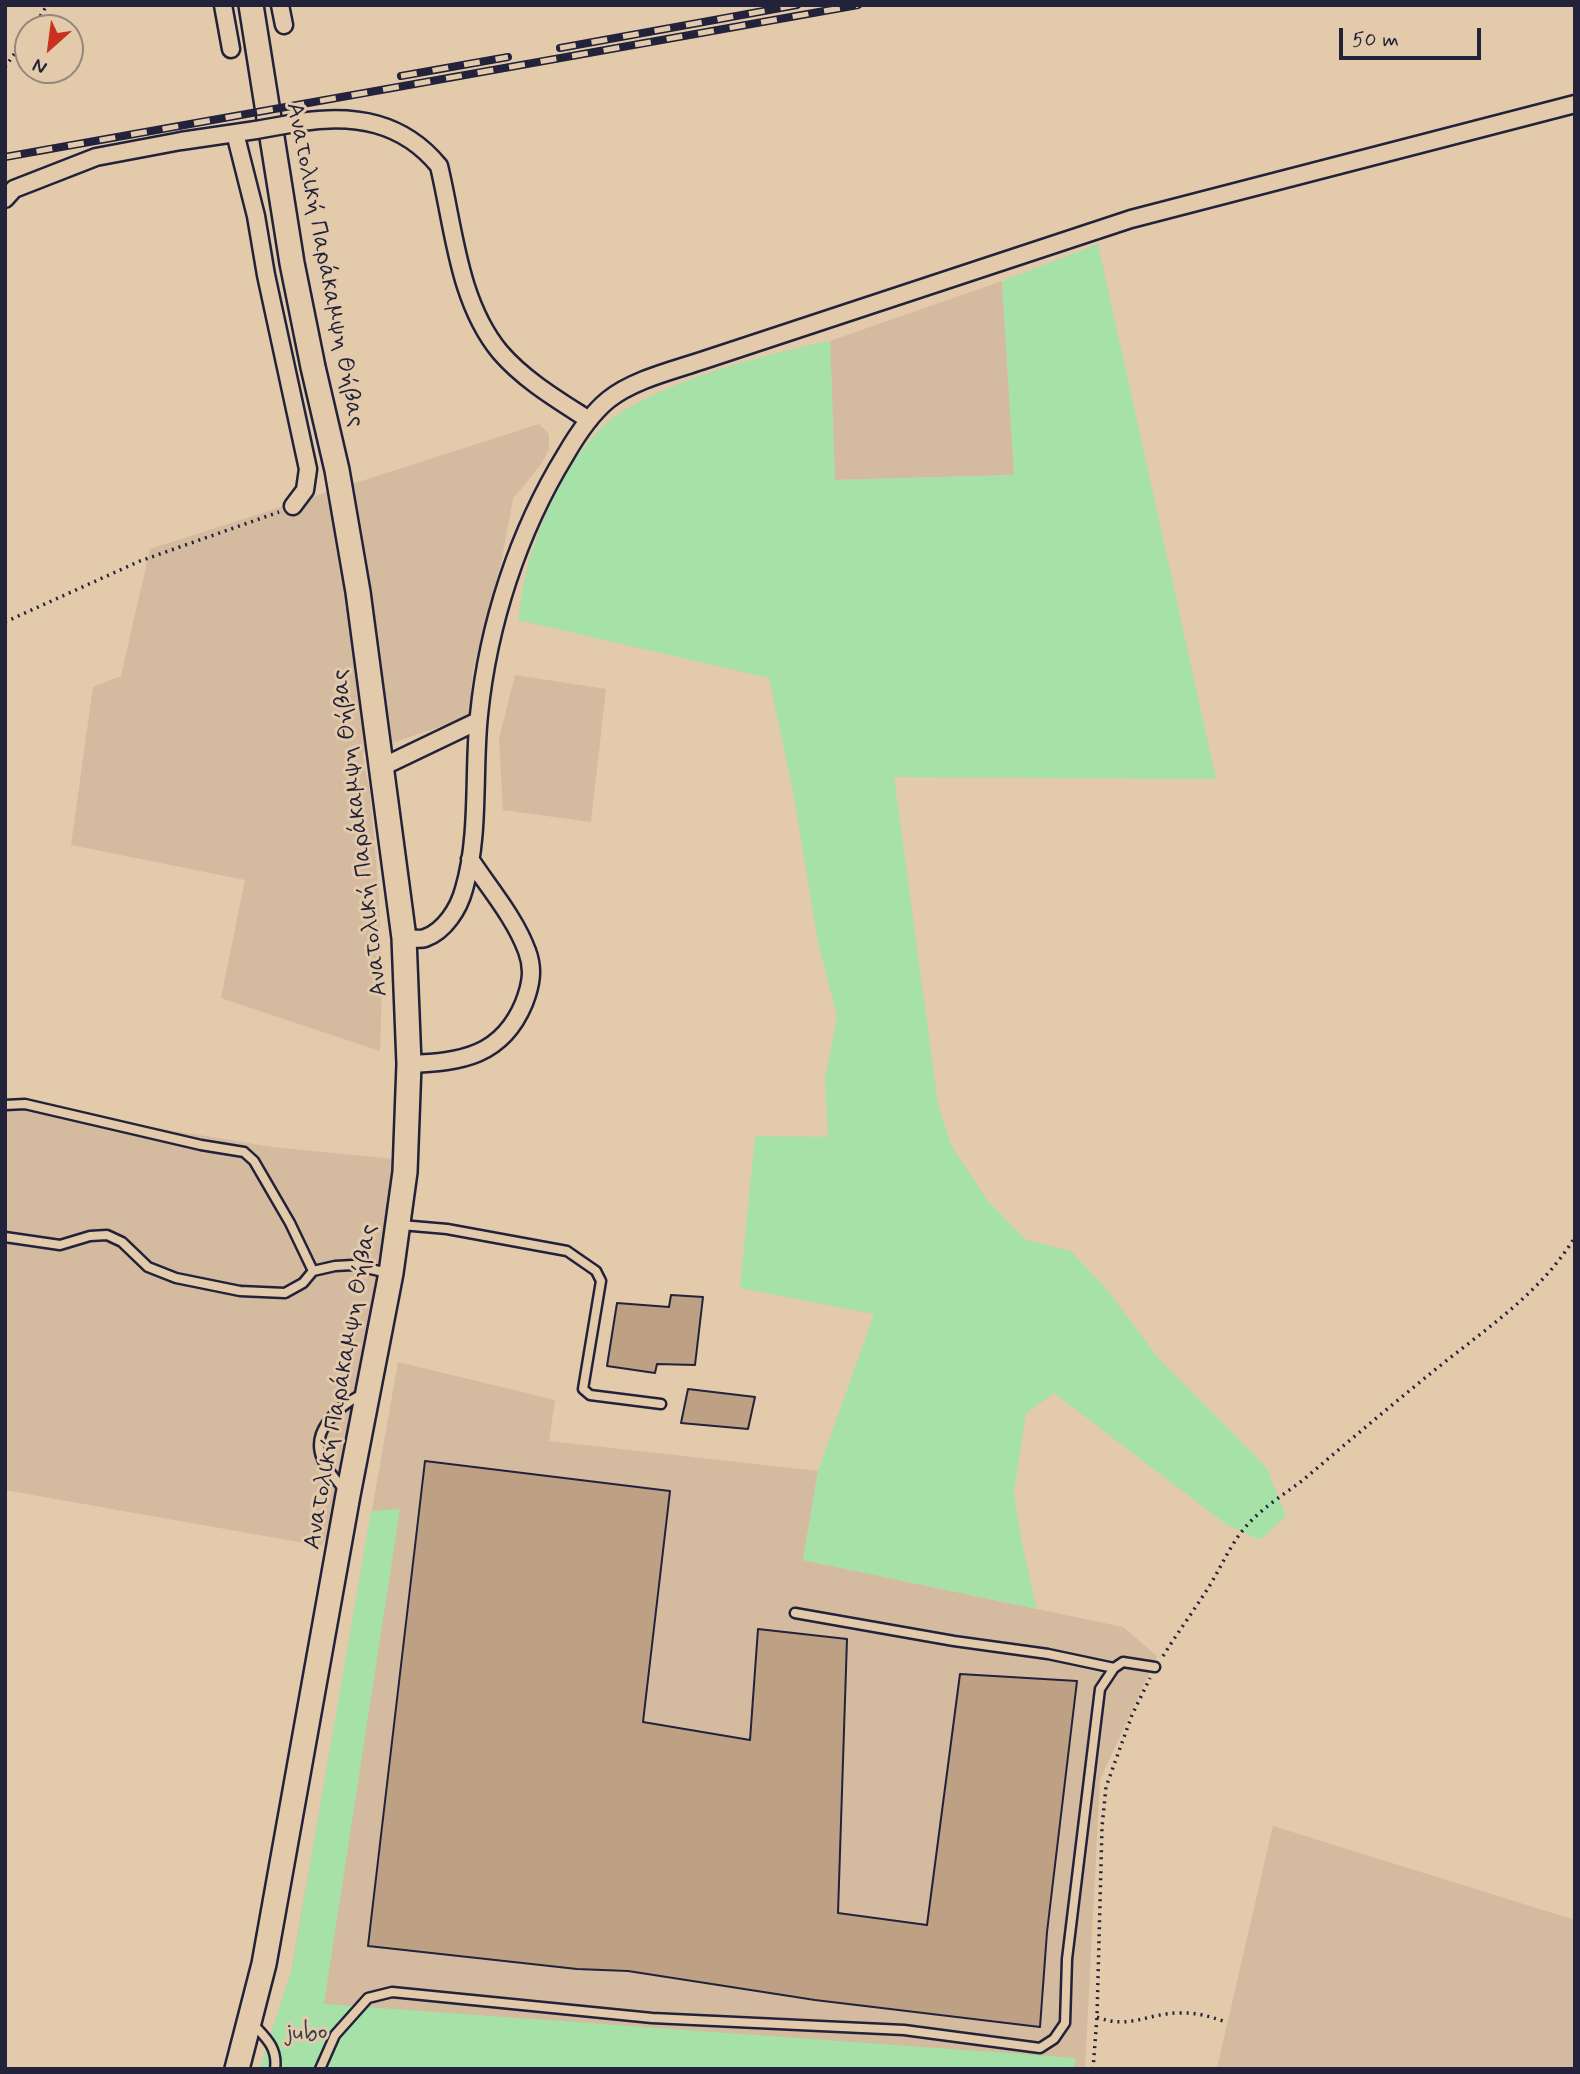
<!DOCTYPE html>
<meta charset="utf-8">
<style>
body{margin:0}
#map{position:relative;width:1580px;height:2074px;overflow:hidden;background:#e3caab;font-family:Mynerve,sans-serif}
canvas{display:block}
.frame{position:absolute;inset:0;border:7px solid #22223b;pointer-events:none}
.north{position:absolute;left:14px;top:14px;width:70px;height:70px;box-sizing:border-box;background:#e3caab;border:2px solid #96877e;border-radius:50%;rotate:208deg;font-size:19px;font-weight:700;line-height:28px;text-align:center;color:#22223b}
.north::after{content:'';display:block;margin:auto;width:24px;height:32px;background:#c8321e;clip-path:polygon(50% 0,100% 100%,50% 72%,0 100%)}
.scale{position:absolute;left:1339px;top:28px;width:142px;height:32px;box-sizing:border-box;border:4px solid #22223b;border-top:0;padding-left:9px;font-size:21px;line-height:24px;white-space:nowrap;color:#22223b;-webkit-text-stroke:5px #e3caab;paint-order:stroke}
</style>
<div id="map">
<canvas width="1580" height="2074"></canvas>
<div class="frame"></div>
<div class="north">N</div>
<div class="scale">50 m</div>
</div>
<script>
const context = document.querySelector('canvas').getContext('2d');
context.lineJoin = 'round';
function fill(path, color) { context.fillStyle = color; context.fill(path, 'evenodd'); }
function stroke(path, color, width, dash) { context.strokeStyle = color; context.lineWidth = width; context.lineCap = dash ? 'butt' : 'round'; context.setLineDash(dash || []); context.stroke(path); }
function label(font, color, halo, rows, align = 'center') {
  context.font = font + ' Mynerve,sans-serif'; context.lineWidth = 6; context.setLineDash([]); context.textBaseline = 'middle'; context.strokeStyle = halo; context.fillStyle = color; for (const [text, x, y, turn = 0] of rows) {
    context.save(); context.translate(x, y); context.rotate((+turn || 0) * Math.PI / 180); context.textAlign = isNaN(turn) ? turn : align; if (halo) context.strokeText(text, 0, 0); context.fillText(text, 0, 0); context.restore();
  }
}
const built = new Path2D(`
 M1002 281 1014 475 835 480 830 341Z
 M539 424 549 434V449L542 463 513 499 501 563 473 670 469 717 362 753 370 793 379 896 382 988 380 1051 221 998 245 880 71 845 93 687 121 676 150 549Z
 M515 675 606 689 591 822 503 810 499 739Z
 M5 1103 272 1147 394 1159 387 1235 329 1533 321 1546 5 1490Z
 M398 1362 555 1400 549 1441 818 1471 803 1560 1123 1627 1157 1656 1100 1780 1085 2069 286 2001Z
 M1273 1826 1575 1920V2069L1217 2068Z`);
const green = new Path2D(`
 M1098 244 1216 779 894 777 938 1104 951 1145 987 1200 1026 1240 1071 1251 1109 1292 1158 1358 1266 1467 1286 1516 1260 1540 1227 1525 1054 1393 1026 1413 1014 1492 1021 1539 1037 1609 803 1560 818 1471 874 1314 740 1288 755 1136 828 1137 825 1078 837 1017 817 937 794 796 769 678 518 620C521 604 522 588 526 573 537 527 565 465 598 431 641 386 768 353 830 341L835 480 1014 475 1002 281Z
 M400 1509 324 2004 1076 2058 1074 2069H259L292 1969 371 1511Z`);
const building = new Path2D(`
 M671 1295 703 1297 695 1365 657 1364 655 1373 607 1366 617 1303 669 1307Z
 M688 1389 755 1397 748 1429 681 1423Z
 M425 1461 670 1491 643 1722 750 1740 758 1629 847 1639 838 1913 927 1925 960 1674 1077 1681 1047 1932 1040 2027 815 2000 628 1971 577 1969 368 1946Z`);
const path = new Path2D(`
 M33 28 47 5
 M5 67 28 35
 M5 622 140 561 279 512
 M1163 1656C1178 1632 1195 1609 1210 1585 1224 1562 1233 1538 1253 1519 1268 1504 1286 1493 1303 1480 1349 1441 1395 1402 1441 1365 1490 1326 1542 1291 1575 1237
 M1097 2017C1129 2030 1148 2013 1179 2013 1195 2012 1208 2016 1223 2021
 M1093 2069 1097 2017 1102 1827 1106 1787 1132 1715 1150 1678`);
const lane = new Path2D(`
 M5 1105 25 1104 201 1145 244 1152 254 1161 290 1223 313 1271
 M401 1225 447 1229 567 1251 596 1271 601 1281 583 1389 590 1395 661 1404
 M5 1237 60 1245 90 1236 107 1235 122 1242 148 1267 176 1278 240 1291 285 1293 303 1283 313 1271 335 1266 353 1265 388 1273
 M344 1490C338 1482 330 1473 324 1463 307 1432 338 1407 362 1394
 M795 1613 954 1641 1048 1654 1114 1668
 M253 2024C266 2038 278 2048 275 2069
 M320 2069 335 2035 368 1998 392 1992 652 2018 904 2030 1040 2048 1054 2039 1065 2023 1067 1959 1100 1689 1114 1668 1123 1662 1155 1667`);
const street = new Path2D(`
 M223 5 231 49
 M280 5 284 25
 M301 122C355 114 403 122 439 166 454 228 458 301 500 352 524 380 558 400 589 420
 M235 133 256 216 266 275 308 469 305 490 293 506
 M5 199 14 189 96 157 181 141 256 130
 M382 767 478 721
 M404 938C411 938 420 940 425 938 445 931 459 908 464 889 480 835 473 771 479 715 488 625 518 532 566 454 577 435 591 414 608 400 633 380 671 371 701 361L1131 219 1575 104
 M409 1064C462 1062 502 1056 524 1003 531 985 534 969 527 951 515 918 489 888 470 859`);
const secondary = new Path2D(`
 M237 2069 264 1964 348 1495 391 1273 405 1172 409 1064 404 938 358 592 337 470 313 367 292 263 251 5`);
const rail = new Path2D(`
 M560 48 797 5
 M401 76 508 57
 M5 157 858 5`);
const streetBridge = new Path2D(`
 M256 130 301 122`);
const streetNames = [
 ["Ανατολική Παράκαμψη Θήβας",324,265,79],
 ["Ανατολική Παράκαμψη Θήβας",361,833,-97],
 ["Ανατολική Παράκαμψη Θήβας",342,1387,-80]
];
const parkNames = [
 ["jubo",306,2034]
];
fill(built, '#d4ba9e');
fill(green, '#a6e1a7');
fill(building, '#bea085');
stroke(building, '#22223b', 2);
stroke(lane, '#22223b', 13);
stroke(street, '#22223b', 21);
stroke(secondary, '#22223b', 28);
stroke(path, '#22223b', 3.5, [2, 5]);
stroke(lane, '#e3caab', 8);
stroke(street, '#e3caab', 16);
stroke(secondary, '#e3caab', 23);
stroke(rail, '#22223b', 8);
stroke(rail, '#e3caab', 5, [16]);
stroke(streetBridge, '#22223b', 21, []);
stroke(streetBridge, '#e3caab', 16);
label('24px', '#22223b', '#e3caab', streetNames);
label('24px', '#363f4b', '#e3caab', parkNames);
</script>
